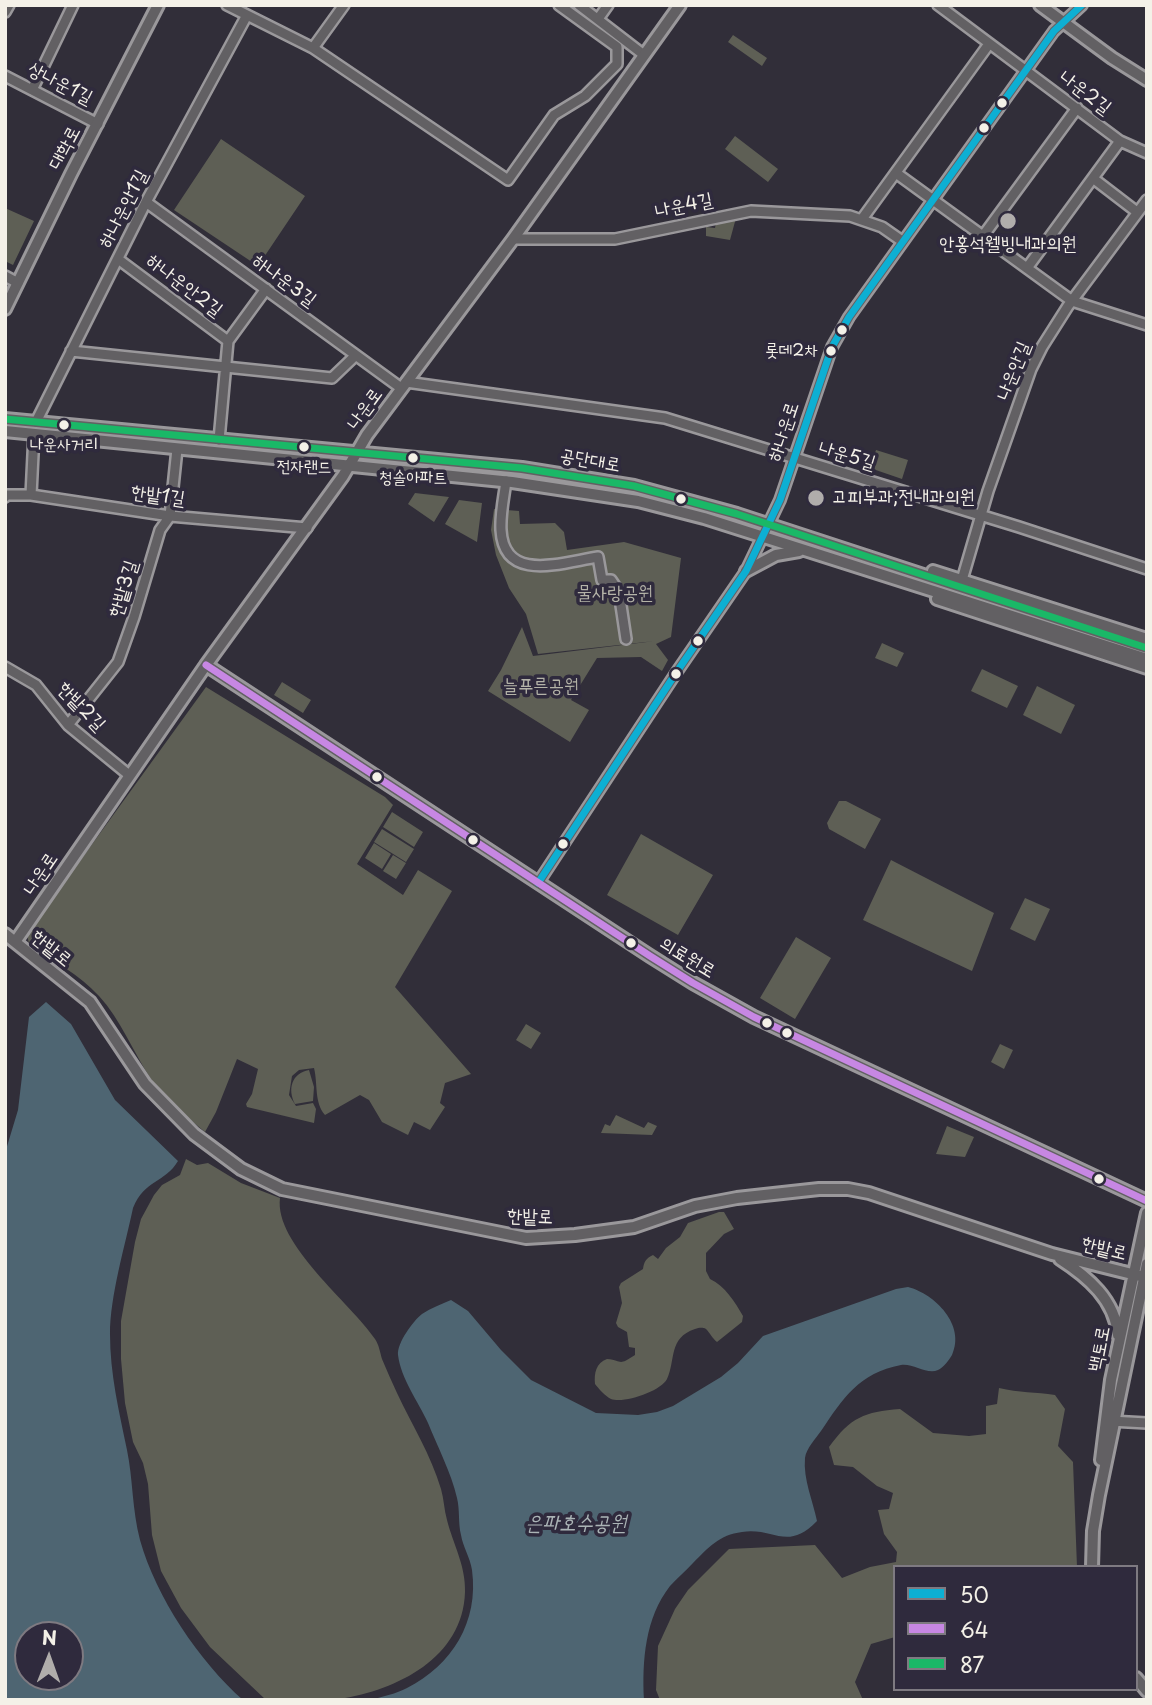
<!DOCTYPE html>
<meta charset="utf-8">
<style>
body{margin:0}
#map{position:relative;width:1152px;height:1705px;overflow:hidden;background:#312e39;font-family:"Playpen Sans",sans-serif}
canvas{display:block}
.frame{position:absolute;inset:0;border:7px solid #f4f1e8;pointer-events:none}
.legend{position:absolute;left:893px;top:1565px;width:245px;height:126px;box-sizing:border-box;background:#2f2a3d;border:2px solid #7e7a81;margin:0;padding:9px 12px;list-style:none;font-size:21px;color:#f4f1e8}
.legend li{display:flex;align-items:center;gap:14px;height:35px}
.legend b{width:35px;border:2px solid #7e7a81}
.north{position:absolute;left:14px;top:1621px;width:70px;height:70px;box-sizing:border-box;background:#2f2a3d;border:2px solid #7e7a81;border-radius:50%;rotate:1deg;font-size:19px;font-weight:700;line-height:28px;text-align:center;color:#f4f1e8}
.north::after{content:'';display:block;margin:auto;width:24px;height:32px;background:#b0adab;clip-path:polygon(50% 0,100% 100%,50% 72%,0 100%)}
</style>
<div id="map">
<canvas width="1152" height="1705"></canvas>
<div class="frame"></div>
<ul class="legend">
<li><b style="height:9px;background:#0dafd3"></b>50</li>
<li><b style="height:9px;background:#c787e3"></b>64</li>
<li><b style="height:9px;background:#1ab867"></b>87</li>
</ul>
<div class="north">N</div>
</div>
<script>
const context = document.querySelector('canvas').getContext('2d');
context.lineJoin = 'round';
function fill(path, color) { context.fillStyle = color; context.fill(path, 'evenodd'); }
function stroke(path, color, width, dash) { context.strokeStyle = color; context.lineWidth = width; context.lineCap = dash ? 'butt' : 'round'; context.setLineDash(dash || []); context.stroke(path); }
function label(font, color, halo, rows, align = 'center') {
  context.font = font + ' "Playpen Sans","Poor Story",sans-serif'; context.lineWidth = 7; context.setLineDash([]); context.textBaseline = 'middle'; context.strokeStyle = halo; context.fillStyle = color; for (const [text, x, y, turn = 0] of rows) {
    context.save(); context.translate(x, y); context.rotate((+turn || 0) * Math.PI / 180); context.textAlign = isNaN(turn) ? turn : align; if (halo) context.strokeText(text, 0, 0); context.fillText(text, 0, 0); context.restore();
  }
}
const green = new Path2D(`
 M733 35 767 58 762 66 728 42Z
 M735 136 778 169 768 182 725 149Z
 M221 139 305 196 258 266 174 210Z
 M5 208 34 221 13 265 5 261Z
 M736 218 730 240 706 236V227L715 228 716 223Z
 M876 450 908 460 902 479 870 468Z
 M415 493 449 497 434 522 408 504Z
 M459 500 482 503 477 542 445 524Z
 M494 509 519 511 520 524 555 523 564 532 567 550 624 542 681 558 671 637 656 644 668 660 662 671 641 657 597 658 571 700 589 710 570 742 488 691 501 670 522 627 533 656 655 641 538 654 526 614 509 588 496 555 491 530Z
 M882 643 904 653 897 667 875 658Z
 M982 669 1018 686 1007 708 971 691Z
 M282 682 311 700 303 713 274 695Z
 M1037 686 1075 705 1061 734 1023 715Z
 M206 687 385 797 393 805 357 864 403 895 418 870 452 891 395 987 471 1074 445 1083 440 1103 445 1107 430 1130 414 1122 408 1135 382 1122 369 1100 360 1095 325 1115C314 1102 318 1084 314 1068L299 1070 292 1076 289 1095 296 1106 313 1103 316 1109 314 1123 247 1107 246 1104 252 1094 258 1069 237 1059 216 1112 205 1132C186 1116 165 1100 151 1079 133 1052 121 1020 99 996 80 975 52 960 29 944L27 934Z
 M839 801H846L881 819 865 849 829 829 827 823Z
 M392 812 423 832 414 847 383 827Z
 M382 829 414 849 406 862 374 842Z
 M641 834 713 875 678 935 607 895Z
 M374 843 391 854 382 869 365 858Z
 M393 855 406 863 396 879 383 871Z
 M891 860 994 913 972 971 863 920Z
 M1025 898 1050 909 1035 941 1010 929Z
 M796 937 831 958 795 1019 760 998Z
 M526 1024 541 1033 531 1049 516 1040Z
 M1000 1044 1013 1050 1004 1069 991 1062Z
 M309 1070 314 1087 313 1101 295 1104C287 1089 292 1073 309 1070Z
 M616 1115 644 1128 648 1122 657 1126 652 1135 601 1133 605 1124 610 1126Z
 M947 1126 974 1137 965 1157 936 1154Z
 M186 1159 197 1165 208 1163 241 1183 280 1198C274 1244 351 1303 375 1339 379 1345 380 1352 382 1359 387 1371 392 1382 397 1393 412 1425 431 1455 441 1489 444 1499 444 1510 447 1520 453 1544 466 1566 465 1592 463 1658 397 1690 340 1699 316 1703 290 1700 266 1700L210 1647 181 1608 161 1571 152 1535 148 1484 143 1463 133 1442 125 1403 121 1359V1321L135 1242 141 1219 154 1195 162 1185 180 1175Z
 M719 1212H724L734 1229 724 1234 706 1253V1271L710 1279C725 1286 735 1302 743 1316L742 1322 717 1342C712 1338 710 1333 706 1329 702 1327 699 1328 695 1329 668 1338 676 1360 667 1379 661 1391 624 1404 611 1399 605 1396 599 1389 595 1384 594 1373 596 1363 607 1359 623 1360 617 1367 635 1355V1348L629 1347 627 1332 618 1327 616 1323 622 1303 619 1287 621 1283 643 1269C644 1262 646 1258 653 1255L658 1259 666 1248 680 1237 688 1223Z
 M999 1388C1019 1393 1036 1392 1055 1395L1065 1409 1058 1446 1073 1462 1077 1567H895V1637L871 1644 855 1682 863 1700H660L656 1690 658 1646 675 1609 688 1590 729 1549 815 1545 842 1578 870 1567 896 1562 897 1552 884 1534 878 1510 889 1509 893 1493 877 1486 853 1467 834 1465 829 1447C851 1417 864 1412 900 1409L933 1433 969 1436 986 1434V1406L997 1404Z`);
const water = new Path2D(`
 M46 1002 71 1024 115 1100 178 1161C165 1183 145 1179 133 1208 125 1246 110 1296 110 1334 110 1374 119 1411 127 1450 133 1479 132 1510 140 1540 156 1597 199 1661 243 1700H5V1153L18 1110 29 1017ZM28 1635H70V1677H28Z
 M908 1287C935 1294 966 1325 952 1355 949 1360 943 1368 938 1370 927 1375 913 1363 901 1365 859 1373 843 1398 821 1431 816 1438 806 1449 805 1458 803 1479 813 1501 817 1521 787 1552 774 1527 742 1532 719 1535 709 1547 693 1563 686 1571 677 1578 670 1586 645 1618 642 1661 644 1700H372C383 1696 396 1694 407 1688 452 1665 479 1622 472 1570 470 1557 463 1547 461 1535 458 1523 460 1510 457 1498 451 1472 438 1448 428 1423 418 1401 401 1379 398 1355 397 1343 413 1321 422 1314 431 1308 442 1304 451 1300L468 1311 501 1350 531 1380 596 1413 638 1415 657 1412 673 1406 721 1377 738 1363 763 1336 896 1289Z`);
const minor = new Path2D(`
 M227 5 313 48 508 180 554 115 585 96 617 64V47L559 5
 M579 5 644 55
 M938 5 1120 141 1147 153
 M5 12 9 5
 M598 19 608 5
 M313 48 344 5
 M5 76 98 124
 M32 90 73 5
 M896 173 1072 301 1147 325
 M1094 179 1137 212
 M146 202 401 388
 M862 219 989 44
 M983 236 1077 108
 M513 239H615L751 211 850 216 882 227 902 241
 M118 259 228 341 219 440
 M1027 268 1120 141
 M5 276 18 283
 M228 341 266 289
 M71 351 332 378 356 355
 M406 382 665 418 1019 527 1147 569
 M36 422 146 202 247 15
 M506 481C504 497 500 514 501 530 504 584 563 562 598 557L602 580H611L619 592 626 639
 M31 495 34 434
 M5 497 6 495H31L170 516 307 528
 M962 580 988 491 1031 369 1042 347 1068 306 1147 200
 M5 667 36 685 68 725 129 775
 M68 725 118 662 134 617 160 530 170 516 177 449
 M538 883 678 670 746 571 780 500 832 347 849 317 1054 31 1082 5
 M1110 1421 1147 1423`);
const tertiary = new Path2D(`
 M1040 5 1112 58 1147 80
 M5 309 71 174 158 5
 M5 419 522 468 634 486 737 514 1147 648
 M5 431 512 482 638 501 704 518 1147 659
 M746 571 776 555 799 551
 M933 571 1147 639
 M937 599 1147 668
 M206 665 650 956 693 983 754 1017 1147 1201
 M5 934 90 1002 145 1084 194 1134 241 1169 282 1189 526 1238 575 1235 634 1227 695 1206 737 1198 819 1189H848L869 1193 1052 1254 1144 1277
 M15 942 206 665 343 476 367 435 513 239 680 5
 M1060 1259C1088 1277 1115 1300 1118 1335
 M1101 1460 1111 1380 1147 1213
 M1092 1567 1093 1531 1099 1495 1147 1264
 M1136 1678 1147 1691`);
const bus1 = new Path2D(`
 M538 883 678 670 746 571 780 500 832 347 849 317 1054 31 1082 5`);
const bus2 = new Path2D(`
 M206 665 650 956 693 983 754 1017 1147 1201`);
const bus3 = new Path2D(`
 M5 419 522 468 634 486 737 514 1147 648`);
const markers = [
 [1002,103,6,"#f4f1e8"],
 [984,128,6,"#f4f1e8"],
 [1008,221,9,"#b0adab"],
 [842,330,6,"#f4f1e8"],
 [831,351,6,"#f4f1e8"],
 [64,425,6,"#f4f1e8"],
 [304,447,6,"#f4f1e8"],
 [413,458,6,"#f4f1e8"],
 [816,498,9,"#b0adab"],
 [681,499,6,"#f4f1e8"],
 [698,641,6,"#f4f1e8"],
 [676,674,6,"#f4f1e8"],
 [377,777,6,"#f4f1e8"],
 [473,840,6,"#f4f1e8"],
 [563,844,6,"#f4f1e8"],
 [631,943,6,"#f4f1e8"],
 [767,1023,6,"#f4f1e8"],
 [787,1033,6,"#f4f1e8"],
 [1099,1179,6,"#f4f1e8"]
];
const busNames = [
 ["롯데2차",818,351,"right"],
 ["나운사거리",64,445],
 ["전자랜드",304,467],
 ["청솔아파트",413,478]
];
const streetNames = [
 ["상나운1길",60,84,27],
 ["나운2길",1085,93,37],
 ["대학로",65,148,-62],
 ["나운4길",684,206,-12],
 ["하나운안1길",124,209,-63],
 ["하나운3길",284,281,36],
 ["하나운안2길",184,286,37],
 ["나운안길",1014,371,-68],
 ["나운로",365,409,-54],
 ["하나운로",784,432,-72],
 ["나운5길",847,456,17],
 ["공단대로",590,461,10],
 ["한밭1길",158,496,8],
 ["한밭3길",124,589,-73],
 ["한밭2길",81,707,46],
 ["나운로",41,874,-56],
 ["한밭로",51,949,39],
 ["의료원로",687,958,31],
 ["한밭로",530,1217,2],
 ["한밭로",1104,1249,14],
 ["백토로",1100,1349,-79]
];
const poiNames = [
 ["안홍석웰빙내과의원",1008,245],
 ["고피부과;전내과의원",832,498,"left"]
];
const parkNames = [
 ["물사랑공원",615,594],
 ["늘푸른공원",541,687]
];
const waterNames = [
 ["은파호수공원",576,1524]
];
fill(green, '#5e5f55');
fill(water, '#4e6572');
stroke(minor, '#9a989b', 14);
stroke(tertiary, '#9a989b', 16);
stroke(minor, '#626063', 9);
stroke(tertiary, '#626063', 10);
stroke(bus1, '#0dafd3', 7);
stroke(bus2, '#c787e3', 7);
stroke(bus3, '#1ab867', 7);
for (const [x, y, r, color] of markers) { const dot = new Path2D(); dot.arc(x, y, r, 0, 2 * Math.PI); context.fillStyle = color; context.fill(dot); stroke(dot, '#2f2a3d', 2.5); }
label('17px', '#f4f1e8', '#2f2a3d', busNames);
label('19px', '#f4f1e8', '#2f2a3d', streetNames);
label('19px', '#f4f1e8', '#2f2a3d', poiNames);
label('19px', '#b4b3a8', '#2f2a3d', parkNames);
label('italic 21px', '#abb4b6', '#2f2a3d', waterNames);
</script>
